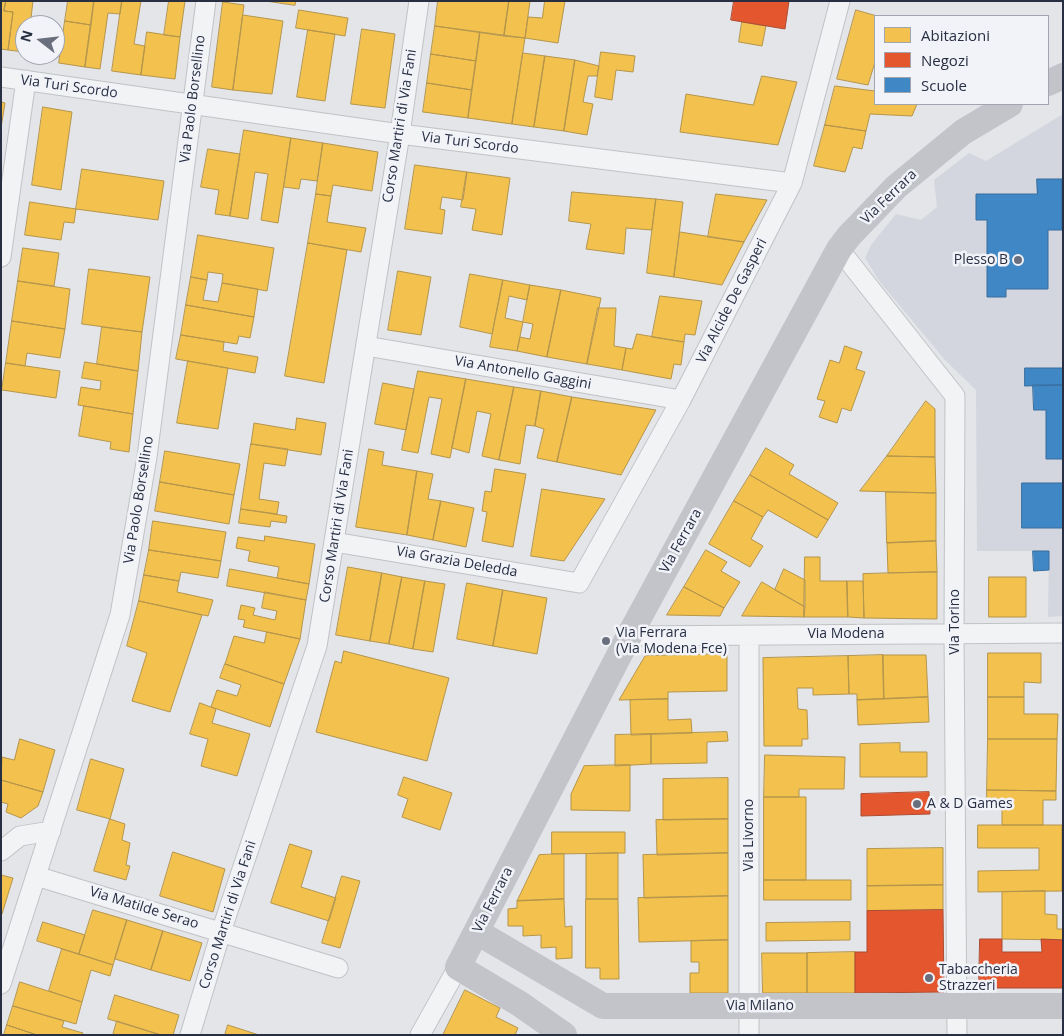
<!DOCTYPE html>
<style>
body{margin:0}
#map{position:relative;width:1064px;height:1036px;overflow:hidden;background:#e3e5e8;font-family:"Open Sans",sans-serif}
canvas{display:block}
.frame{position:absolute;inset:0;border:2px solid #282f43;pointer-events:none}
.legend{position:absolute;left:874px;top:15px;width:175px;height:90px;box-sizing:border-box;background:#f1f3f8;border:1px solid #a1a5b0;margin:0;padding:6px 9px;list-style:none;font-size:15px;color:#282f43}
.legend li{display:flex;align-items:center;gap:10px;height:25px}
.legend b{width:25px;border:1px solid #a1a5b0}
.north{position:absolute;left:15px;top:15px;width:50px;height:50px;box-sizing:border-box;background:#f1f3f8;border:1px solid #a1a5b0;border-radius:50%;rotate:286deg;font-size:14px;font-weight:700;line-height:20px;text-align:center;color:#282f43}
.north::after{content:'';display:block;margin:auto;width:18px;height:22px;background:#696f7d;clip-path:polygon(50% 0,100% 100%,50% 72%,0 100%)}
</style>
<div id="map">
<canvas width="1064" height="1036"></canvas>
<div class="frame"></div>
<ul class="legend">
<li><b style="height:14px;background:#f2c14e"></b>Abitazioni</li>
<li><b style="height:14px;background:#e4572e"></b>Negozi</li>
<li><b style="height:14px;background:#3f88c5"></b>Scuole</li>
</ul>
<div class="north">N</div>
</div>
<script>
const context = document.querySelector('canvas').getContext('2d');
context.lineJoin = 'round';
function fill(path, color) { context.fillStyle = color; context.fill(path, 'evenodd'); }
function stroke(path, color, width, dash) { context.strokeStyle = color; context.lineWidth = width; context.lineCap = dash ? 'butt' : 'round'; context.setLineDash(dash || []); context.stroke(path); }
function label(font, color, halo, rows, align = 'center') {
  context.font = font + ' "Open Sans",sans-serif'; context.lineWidth = 5; context.setLineDash([]); context.textBaseline = 'middle'; context.strokeStyle = halo; context.fillStyle = color; for (const [text, x, y, turn = 0] of rows) {
    context.save(); context.translate(x, y); context.rotate((+turn || 0) * Math.PI / 180); context.textAlign = isNaN(turn) ? turn : align; if (halo) context.strokeText(text, 0, 0); context.fillText(text, 0, 0); context.restore();
  }
}
const built = new Path2D(`
 M1063 114V616L1048 617 1049 551H977L976 390 945 360 880 282 865 258 871 245 896 214 921 220 937 207 934 180 969 153 986 161Z`);
const homes = new Path2D(`
 M1 1H6L4 11 13 12 8 50 1 49Z
 M6 1H33L31 18H36L35 25H25V52L8 50 13 12 4 11Z
 M68 1H94L91 25 65 21Z
 M94 1H122L120 14 108 13 100 69 85 67Z
 M122 1H141L134 44 145 46 141 75 112 71Z
 M169 1H185L180 37 164 35Z
 M266 1H296L295 5Z
 M438 1H509L504 36 435 26Z
 M509 1H530L525 38 504 36Z
 M545 1H565L558 43 525 38 528 17 542 18Z
 M223 2 244 5 233 90 212 87Z
 M299 10 348 18 345 36 296 28Z
 M856 10 877 16H875V62L868 85 837 79Z
 M243 15 283 21 272 94 233 90Z
 M36 18 53 21 52 25H35Z
 M65 21 91 25 85 67 59 63Z
 M742 22 766 26 762 46 739 42Z
 M435 26 480 32 476 61 431 54Z
 M362 29 395 34 385 108 351 104Z
 M308 30 335 34 325 101 297 97Z
 M147 32 180 37 175 79 141 75Z
 M480 32 525 38 512 124 468 118Z
 M601 52 635 56 633 72 616 70 612 100 595 97Z
 M523 53 545 56 534 127 512 124Z
 M431 54 476 61 472 90 427 83Z
 M545 56 575 60 564 131 534 127Z
 M575 60 599 66 597 76H588L583 102 593 104 587 135 564 131Z
 M762 76 797 82 778 145 680 132 686 94 753 105Z
 M427 83 472 90 468 118 423 112Z
 M835 86 875 91V104H917L912 116 870 114 866 131 825 125Z
 M1 102 5 103 1 128Z
 M43 107 72 112 61 190 32 185Z
 M825 125 866 131 862 149 853 147 845 172 814 166Z
 M244 130 291 138 278 223 261 220 268 174 255 172 248 219 230 216Z
 M291 138 323 143 317 181 301 179 299 189 284 187Z
 M323 143 378 152 372 191 333 185 331 196 316 194Z
 M208 149 240 154 230 216 215 214 219 190 201 187Z
 M415 165 467 172 463 200 442 197 440 209 445 210 442 234 405 229Z
 M82 169 164 181 158 220 76 209Z
 M467 172 510 178 502 235 472 230 476 209 461 207Z
 M572 192 656 199 652 230 626 228 624 254 586 249 591 224 569 221Z
 M316 194 331 196 327 222 366 228 361 252 308 243Z
 M716 194 767 200 744 242 708 237Z
 M656 199 683 202 674 277 647 273Z
 M30 202 76 209 74 223 64 222 61 240 25 235Z
 M680 232 744 242 722 285 674 277Z
 M198 235 274 248 267 291 222 283 223 274 208 272 207 280 191 277Z
 M308 243 347 250 324 383 285 376Z
 M23 248 59 253 54 286 18 281Z
 M89 269 150 277 142 332 82 324Z
 M398 271 431 277 421 335 388 330Z
 M470 274 503 280 492 334 460 327Z
 M191 277 207 280 203 300 218 302 222 283 258 289 254 317 186 305Z
 M503 280 530 285 527 300 509 296 505 318 523 322 517 351 490 347Z
 M18 281 70 289 65 329 12 321Z
 M530 285 561 290 547 357 517 351 520 337 530 339 533 324 523 322Z
 M561 290 601 298 587 364 547 357Z
 M660 296 702 301 695 335 685 334 684 342 652 337Z
 M186 305 254 317 250 338 239 336 237 344 181 335Z
 M598 308H616L614 346 626 348 622 370 587 364Z
 M12 321 65 329 60 358 27 353 25 366 6 363Z
 M102 327 142 332 138 371 97 364Z
 M637 334 684 342 681 365 674 364 671 379 622 370 626 348 632 349Z
 M181 335 224 342 223 351 258 357 255 373 176 359Z
 M845 346 862 352 856 369 865 372 851 411 842 408 837 423 819 417 825 401 817 399 830 360 839 363Z
 M188 361 228 368 218 429 177 423Z
 M85 362 138 371 133 414 78 405 81 387 100 390 101 381 82 378Z
 M6 363 60 371 56 398 2 390Z
 M418 371 466 379 450 458 431 454 442 399 429 397 418 453 402 450Z
 M466 379 514 387 499 460 482 456 491 414 477 411 469 453 452 448Z
 M383 383 414 389 406 430 375 424Z
 M514 387 541 391 535 426 526 425 520 464 499 460Z
 M541 391 572 397 557 462 537 458 544 429 535 426Z
 M572 397 656 410 621 475 557 462Z
 M926 401 935 409V457L887 456Z
 M84 406 133 414 129 452 110 449 111 442 79 436Z
 M297 418 326 423 321 455 251 444 254 423 295 430Z
 M251 444 288 449 285 466 264 463 259 499 279 502 277 514 241 509Z
 M766 448 794 465 789 474 838 503 828 520 750 475Z
 M369 449 384 452 382 465 417 471 407 535 356 527Z
 M165 451 240 464 234 495 160 482Z
 M887 456 935 457 936 493 860 491Z
 M495 469 526 474 513 547 482 541 487 512 482 511 485 491 491 492Z
 M417 471 433 474 428 499 441 501 433 540 407 535Z
 M750 475 828 520 817 538 768 510 763 517 734 501Z
 M160 482 234 495 229 524 155 511Z
 M542 489 605 499 564 561 531 556Z
 M886 492 936 493V541L887 543Z
 M441 501 474 508 466 547 433 540Z
 M734 501 763 517 751 539 763 546 750 567 709 544Z
 M241 509 287 516 286 523 271 521 270 527 239 523Z
 M153 521 226 532 221 561 149 550Z
 M265 536 315 544 309 584 277 578 279 567 248 561 250 551 236 548 238 537 264 541Z
 M936 541 937 572 888 573 887 543Z
 M149 550 221 561 218 578 181 572 179 581 144 575Z
 M706 550 727 562 721 571 740 582 724 608 684 587Z
 M805 557H820V581H847L848 617H804Z
 M348 567 382 573 370 641 336 635Z
 M230 569 309 584 306 600 227 586Z
 M784 569 805 580V607L775 590Z
 M937 572V619L864 618 863 574Z
 M382 573 402 577 389 644 370 641Z
 M144 575 179 581 177 592 213 600 208 616 139 601Z
 M402 577 425 581 413 649 389 644Z
 M989 577H1026V617H989Z
 M425 581 445 584 433 652 413 649Z
 M847 581H863L864 618 848 617Z
 M762 582 805 607 804 617 742 616Z
 M467 583 503 590 493 646 457 639Z
 M684 587 724 608 720 616 667 615Z
 M503 590 547 598 537 654 493 646Z
 M265 592 306 600 300 639 243 627 245 620 238 619 241 605 255 608 253 615 275 620 277 611 262 608Z
 M139 601 202 615 170 712 132 701 147 653 127 646Z
 M267 632 300 639 284 684 225 664 234 636 264 643Z
 M344 651 449 678 427 761 316 732 335 661 341 663Z
 M988 653H1041V683L1024 682V697H988Z
 M727 654V691L668 692V699L619 700 645 656Z
 M883 655H926L928 697 884 699Z
 M883 655 884 699 857 700V694H849L848 656Z
 M848 656 849 694 813 695V688H797L798 709 807 710 808 739H802V746H764L763 658Z
 M225 664 284 684 270 727 211 707 217 690 237 696 241 685 220 678Z
 M928 697 929 722 858 725 857 700Z
 M988 697H1024V714H1058L1057 739H988Z
 M668 699V720L691 719 692 733 631 735 630 700Z
 M200 703 216 709 212 723 250 734 237 776 201 766 208 739 190 734Z
 M727 732 728 741 707 742V763L651 764V734Z
 M651 734V764L615 766V735Z
 M20 739 55 750 43 792 1 780 2 757 14 760Z
 M988 739H1057L1056 791 987 790Z
 M900 743V752H927V777H860V744Z
 M765 755 845 757 844 789H799V797H764Z
 M91 759 124 769 110 819 77 810Z
 M630 765V811L571 810V794L584 766Z
 M404 777 452 793 440 830 402 817 408 799 398 795Z
 M728 778V819L663 820V779Z
 M1 780 43 792 38 806 21 818 6 812 8 804 1 802Z
 M987 790 1056 791V800H1043V825H1002V805H987Z
 M764 797H806V880H764Z
 M110 819 125 824 122 840 130 843 126 865 130 866 126 880 94 871Z
 M728 819V853L657 855 656 820Z
 M978 825H1062V891L978 892V871L1039 870V848H978Z
 M552 832H625V853L552 854Z
 M290 844 312 851 301 887 336 898 329 921 271 903Z
 M943 848V885L867 886V849Z
 M173 852 225 869 213 912 160 896Z
 M618 853V899H586V854Z
 M728 853V896L644 898 643 855Z
 M564 854V899L517 901 539 855Z
 M1 875 13 878 2 914H1Z
 M342 876 360 881 340 948 322 943Z
 M764 880H851V900H764Z
 M943 885V910L867 911V886Z
 M1045 891V914L1057 915V929H1063V940L1002 939V892Z
 M728 896V940L639 942 638 898Z
 M564 899 565 927 572 926V958L556 959V947L541 948V935L523 936V926H508V909L517 908V901Z
 M586 899H618L619 979H600V968H586Z
 M93 910 127 920 113 965 79 954Z
 M127 920 163 931 151 970 115 959Z
 M43 922 85 935 79 954 37 941Z
 M850 922V940L766 941V923Z
 M163 931 202 943 190 981 151 970Z
 M728 940V993H690V973H699V962H691V941Z
 M62 949 113 965 110 976 91 970 82 1002 49 991Z
 M855 952V993H807V953Z
 M762 953H807V993H763Z
 M20 982 82 1002 76 1024 13 1006Z
 M465 990 500 1008 496 1017 518 1028 515 1035H443Z
 M115 995 179 1015 173 1035H161L108 1019Z
 M13 1006 64 1021 62 1027 83 1033 82 1035H37L7 1025Z
 M117 1021 161 1035H113Z
 M7 1025 37 1035H4Z
 M228 1025 259 1035H225Z`);
const shops = new Path2D(`
 M734 1H789L785 29 731 20Z
 M929 792 930 814 861 816V794Z
 M943 910 944 992 855 993V952H867V911Z
 M980 939H1002V952H1042L1041 939 1063 940V988H979Z`);
const schools = new Path2D(`
 M1037 179H1062V230H1048V289H1006V297H987V220H976V194H1037Z
 M1025 368H1063V385L1025 386Z
 M1033 385H1063V459H1046V410H1034Z
 M1022 483H1063V528H1022Z
 M1033 551H1049V570L1034 571Z`);
const street = new Path2D(`
 M1 77 400 134 792 183
 M839 249 955 396 954 633 957 1035
 M1 257 26 80
 M366 346 681 400
 M334 542 579 583 681 400 792 183 840 1
 M749 635V1035
 M629 636 1063 633
 M1 851 20 836 51 831
 M36 876 338 968
 M1 984 120 615 147 457 206 1
 M190 1035 221 932 317 646 400 134 419 1
 M420 1035 458 967`);
const secondary = new Path2D(`
 M1048 83 1063 76
 M477 932 603 1006H1063
 M564 1035 520 1004 458 967 629 636 839 249 849 236 896 187 963 132 1010 104`);
const markers = [
 [1018,260,5,"#696f7d"],
 [606,641,5,"#696f7d"],
 [917,804,5,"#696f7d"],
 [929,978,5,"#696f7d"]
];
const streetNames = [
 ["Via Turi Scordo",69,87,8],
 ["Via Paolo Borsellino",193,99,-83],
 ["Corso Martiri di Via Fani",400,126,-81],
 ["Via Turi Scordo",470,143,7],
 ["Via Ferrara",889,197,-44],
 ["Via Alcide De Gasperi",732,301,-63],
 ["Via Antonello Gaggini",523,373,10],
 ["Via Paolo Borsellino",139,500,-81],
 ["Corso Martiri di Via Fani",337,526,-81],
 ["Via Ferrara",681,541,-61],
 ["Via Grazia Deledda",457,562,10],
 ["Via Torino",955,622,-90],
 ["Via Modena",846,634],
 ["Via Livorno",749,835,-90],
 ["Via Ferrara",493,900,-63],
 ["Via Matilde Serao",144,908,17],
 ["Corso Martiri di Via Fani",228,915,-72],
 ["Via Milano",760,1006]
];
const poiNames = [
 ["Plesso B",1008,260,"right"],
 ["Via Ferrara",616,633],
 ["(Via Modena Fce)",616,649],
 ["A & D Games",927,804],
 ["Tabaccheria",939,970],
 ["Strazzeri",939,986]
];
fill(built, '#d3d6de');
fill(homes, '#f2c14e');
stroke(homes, '#b5954b', 1);
fill(shops, '#e4572e');
stroke(shops, '#ac4b34', 1);
fill(schools, '#3f88c5');
stroke(schools, '#386d9e', 1);
stroke(street, '#c0c2c6', 21);
stroke(street, '#f2f3f5', 19);
stroke(secondary, '#c3c4ca', 26);
for (const [x, y, r, color] of markers) { const dot = new Path2D(); dot.arc(x, y, r, 0, 2 * Math.PI); context.fillStyle = color; context.fill(dot); stroke(dot, '#f1f3f8', 2); }
label('14px', '#282f43', '#f1f3f8', streetNames);
label('14px', '#282f43', '#f1f3f8', poiNames, 'left');
</script>
